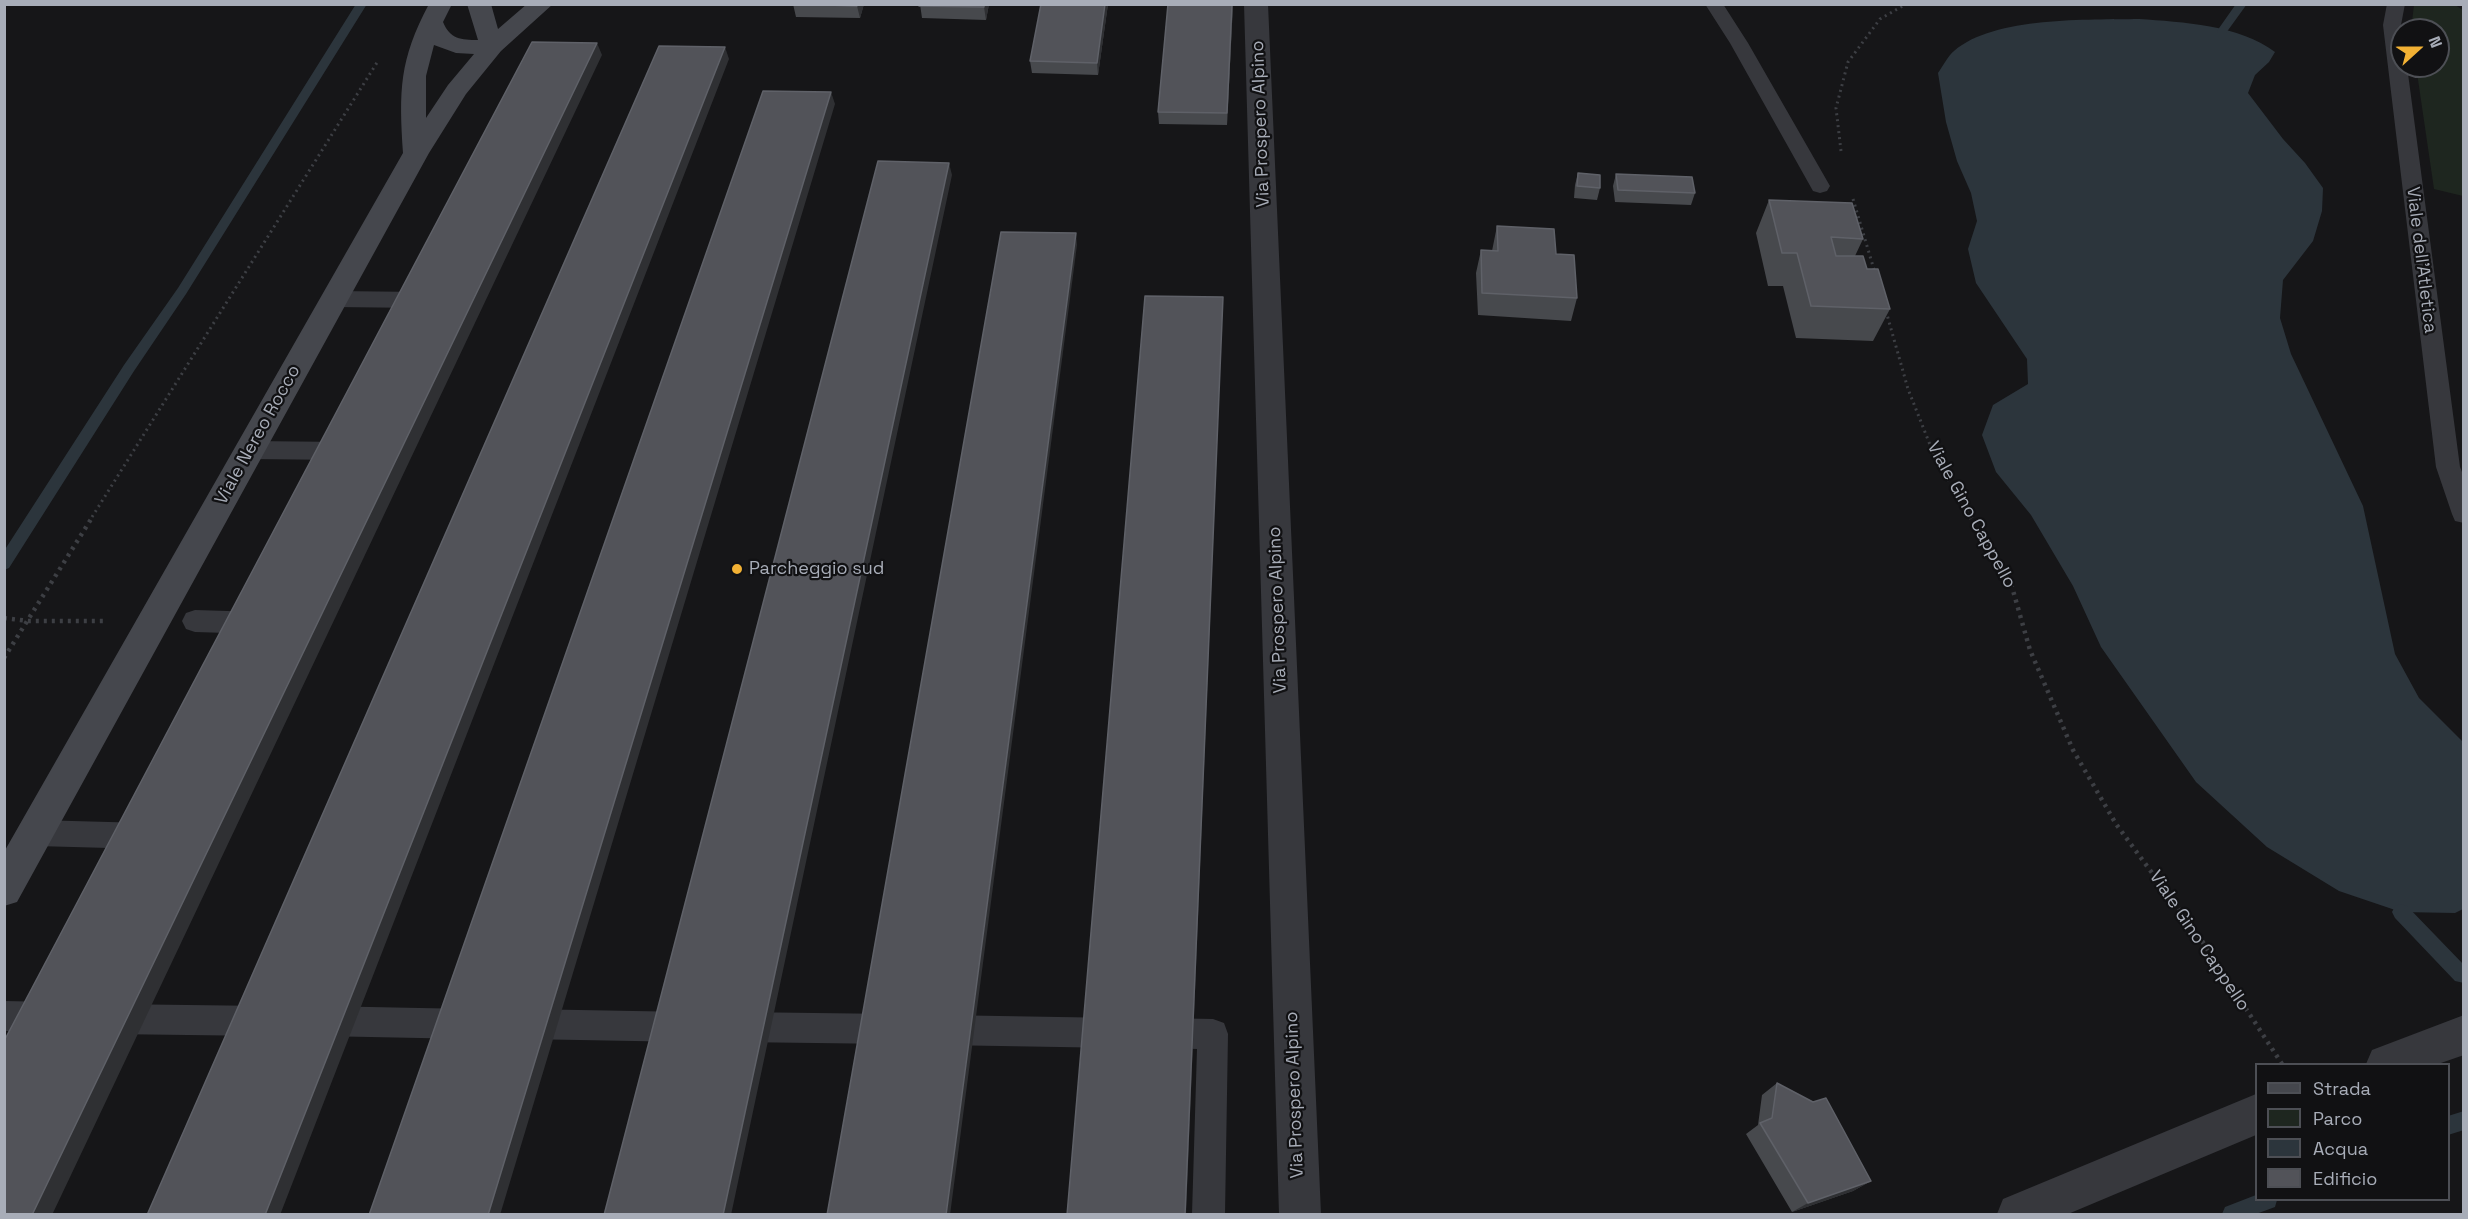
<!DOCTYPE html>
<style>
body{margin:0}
#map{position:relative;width:2468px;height:1219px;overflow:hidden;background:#161618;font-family:"Space Grotesk",sans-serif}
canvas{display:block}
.frame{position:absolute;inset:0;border:6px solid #a8adb8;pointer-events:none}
.legend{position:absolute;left:2255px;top:1063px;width:195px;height:138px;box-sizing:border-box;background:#111113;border:2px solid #4d4f55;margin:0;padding:8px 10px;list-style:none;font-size:18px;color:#a8adb8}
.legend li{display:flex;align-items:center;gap:12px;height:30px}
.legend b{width:30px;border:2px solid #4d4f55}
.north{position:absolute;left:2390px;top:18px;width:60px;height:60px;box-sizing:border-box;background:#111113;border:2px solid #4d4f55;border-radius:50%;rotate:69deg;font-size:16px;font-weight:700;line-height:24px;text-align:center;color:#a8adb8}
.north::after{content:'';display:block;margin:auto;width:21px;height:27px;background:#f2b134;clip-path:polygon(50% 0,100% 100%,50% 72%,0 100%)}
</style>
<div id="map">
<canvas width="2468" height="1219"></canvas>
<div class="frame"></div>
<ul class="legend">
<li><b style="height:8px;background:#45474d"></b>Strada</li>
<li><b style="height:16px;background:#1e261f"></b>Parco</li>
<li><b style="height:16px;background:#2c353c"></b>Acqua</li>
<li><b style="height:16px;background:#525359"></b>Edificio</li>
</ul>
<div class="north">N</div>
</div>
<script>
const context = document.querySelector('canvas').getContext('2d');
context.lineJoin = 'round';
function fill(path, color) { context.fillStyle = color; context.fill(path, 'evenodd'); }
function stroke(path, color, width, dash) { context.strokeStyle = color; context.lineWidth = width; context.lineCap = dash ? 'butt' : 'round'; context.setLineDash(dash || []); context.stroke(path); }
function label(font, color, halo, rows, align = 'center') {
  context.font = font + ' "Space Grotesk",sans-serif'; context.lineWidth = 4.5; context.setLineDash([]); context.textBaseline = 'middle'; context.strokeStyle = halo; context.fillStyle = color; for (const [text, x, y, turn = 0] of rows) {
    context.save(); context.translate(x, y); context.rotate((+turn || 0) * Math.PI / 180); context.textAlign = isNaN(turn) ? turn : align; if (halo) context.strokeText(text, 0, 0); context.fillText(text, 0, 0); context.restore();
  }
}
const green = new Path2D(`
 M2414 5H2455L2463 10V196L2434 189 2416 66H2438V30H2411Z`);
const water = new Path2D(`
 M2139 19C2182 22 2240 25 2275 52L2269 62 2255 75 2248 93 2283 139 2305 163 2323 188 2322 211 2313 241 2283 280 2280 318 2291 354 2363 506 2395 654 2419 698 2463 742V909L2455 913 2401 912 2339 891 2267 847 2196 782 2101 647 2073 586 2031 515 1996 472 1982 435 1993 405 2028 384 2027 359 1976 283 1968 249 1977 221 1971 193 1957 161 1946 122 1938 73C1943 66 1948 56 1954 51 1994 16 2089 20 2139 19Z`);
const stream = new Path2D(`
 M356 4H367L186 294 134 371 9 568 4 570V551L124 365 178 288Z
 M2236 4H2247L2226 33H2218L2217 31Z
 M2401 904 2407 906 2464 965V983L2455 981 2395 918 2392 912 2395 906Z
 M2464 1111V1130L2448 1135V1116Z
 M2256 1195V1200H2277L2275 1207 2256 1214H2222L2225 1207Z`);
const pathFar1 = new Path2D(`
 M1841 151 1836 108 1848 62 1880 19 1906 4
 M1853 199 1875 273
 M1886 311 1908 389 1936 460 1971 517
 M92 517 378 61`);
const path = new Path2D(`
 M1970 516 2010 580 2030 650 2073 750 2116 824 2200 938 2282 1064
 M4 618 28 621H106
 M4 658 93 516`);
const lane = new Path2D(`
 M1705 4H1723L1748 43 1830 186 1827 191 1820 193 1813 191 1730 43Z
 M2387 4H2405L2401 25 2402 66H2407L2460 467 2464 477V523L2455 521 2452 514 2436 467 2383 25Z
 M334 291 423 292 431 295 434 300 431 305 423 308 334 307 326 304 323 299 326 294Z
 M250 441 345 442 353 445 357 451 353 457 345 460 250 459 242 456 238 450 242 444Z
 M195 610 260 612 269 615 273 623 269 631 260 634 195 632 186 629 182 621 186 613Z
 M36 820 146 823 156 827 160 836 156 845 146 849 36 846 26 842 22 833 26 824Z
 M4 1001 53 1002 64 1006 68 1017 64 1028 53 1032 4 1031Z
 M110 1004 266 1006 277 1010 281 1021 277 1032 266 1036 110 1034 99 1030 95 1019 99 1008Z
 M320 1006 470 1009 481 1013 485 1024 481 1035 470 1039 320 1036 309 1032 305 1021 309 1010Z
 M524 1009 689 1012 700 1016 704 1027 700 1038 689 1042 524 1039 513 1035 509 1024 513 1013Z
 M737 1012 893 1014 904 1018 908 1029 904 1040 893 1044 737 1042 726 1038 722 1027 726 1016Z
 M941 1015 1118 1018 1129 1022 1133 1033 1129 1044 1118 1048 941 1045 930 1041 926 1030 930 1019Z
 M1160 1018 1213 1019 1224 1023 1228 1034 1225 1214H1192L1197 1049 1160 1048 1149 1044 1145 1033 1149 1022Z`);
const street = new Path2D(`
 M1244 4H1268L1321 1214H1279Z
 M2464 1015V1055L2438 1064H2366L2372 1050Z
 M2256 1094V1135L2068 1214H1997L2003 1199Z`);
const secondary = new Path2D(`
 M429 4H452L443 22C450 39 461 40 478 40L467 4H491L498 29 527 4H553L501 51 466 94 429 153 17 902 4 906V852L403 153C399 91 399 60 429 4ZM434 45 456 53 474 54 448 85 426 118V76Z`);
const wall = new Path2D(`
 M793 4H864L860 18 796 17Z
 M920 4H989L986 20 922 18Z
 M1108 4 1098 75 1032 73 1030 61Z
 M1168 4H1233L1227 125 1159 124 1158 112Z
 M1578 173 1600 188 1597 200 1574 198 1575 185Z
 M1616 174 1695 193 1691 205 1615 202 1613 186Z
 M1769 200 1863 239 1855 256 1867 269 1890 309 1873 341 1796 338 1783 286H1768L1756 233Z
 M1497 226 1556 254 1577 298 1571 321 1478 315 1476 273 1481 250 1492 251Z
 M1777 1083 1871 1181 1853 1191 1792 1212 1746 1134 1758 1125 1762 1095Z`);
const shadedWall = new Path2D(`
 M858 4H864L860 18 857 6Z
 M984 4H989L986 20 984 7Z
 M1105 4H1108L1098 75 1097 63Z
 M1232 4H1233L1227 125V113Z
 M597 43 602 55 52 1215H32Z
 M725 47 729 59 280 1215H265Z
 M831 92 835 104 500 1215H488Z
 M949 163 952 175 731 1215H723Z
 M1076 233 1077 245 950 1215H946Z
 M1223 297 1186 1215H1185Z
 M1871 1181 1853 1191 1792 1212 1808 1203Z`);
const building = new Path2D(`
 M796 4H858L857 6Z
 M920 4H984V7L919 6Z
 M1041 4H1105L1097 63 1030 61Z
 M1168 4H1232L1227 113 1158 112Z
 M532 42 597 43 32 1215H4V1041Z
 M659 46 725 47 265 1215H147Z
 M763 91 831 92 488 1215H369Z
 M878 161 949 163 723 1215H604Z
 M1578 173 1600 175V188L1577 186Z
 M1616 174 1692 177 1695 193 1618 190Z
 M1769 200 1852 203 1863 239 1831 237 1836 256H1863L1867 269H1878L1890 309 1811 306 1797 253H1782Z
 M1497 226 1554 229 1556 254 1574 255 1577 298 1482 293 1481 250 1498 251Z
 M1001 232 1076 233 946 1215H827Z
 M1145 296 1223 297 1185 1215H1067Z
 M1777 1083 1813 1102 1826 1098 1871 1181 1808 1203 1760 1123 1772 1118Z`);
const markers = [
 [737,569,6,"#f2b134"]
];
const streetNames = [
 ["Via Prospero Alpino",1261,124,-92],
 ["Viale dell'Atletica",2421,260,83],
 ["Viale Nereo Rocco",258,435,-61],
 ["Viale Gino Cappello",1971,515,61],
 ["Via Prospero Alpino",1278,610,-92],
 ["Viale Gino Cappello",2199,941,56],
 ["Via Prospero Alpino",1295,1095,-92]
];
const poiNames = [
 ["Parcheggio sud",749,569]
];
fill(green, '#1e261f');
fill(water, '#2c353c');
fill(stream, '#2c353c');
stroke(pathFar1, '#3d3f44', 3, [2, 4]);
stroke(path, '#3d3f44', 4.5, [3, 5]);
fill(lane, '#37383d');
fill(street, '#37383d');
fill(secondary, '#45474d');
fill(wall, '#47494d');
fill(shadedWall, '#2f3033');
fill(building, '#525359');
stroke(building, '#5f6168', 1.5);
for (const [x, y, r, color] of markers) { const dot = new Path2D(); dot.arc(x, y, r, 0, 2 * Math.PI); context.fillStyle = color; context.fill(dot); stroke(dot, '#111113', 2); }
label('18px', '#a8adb8', '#111113', streetNames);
label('18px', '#a8adb8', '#111113', poiNames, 'left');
</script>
